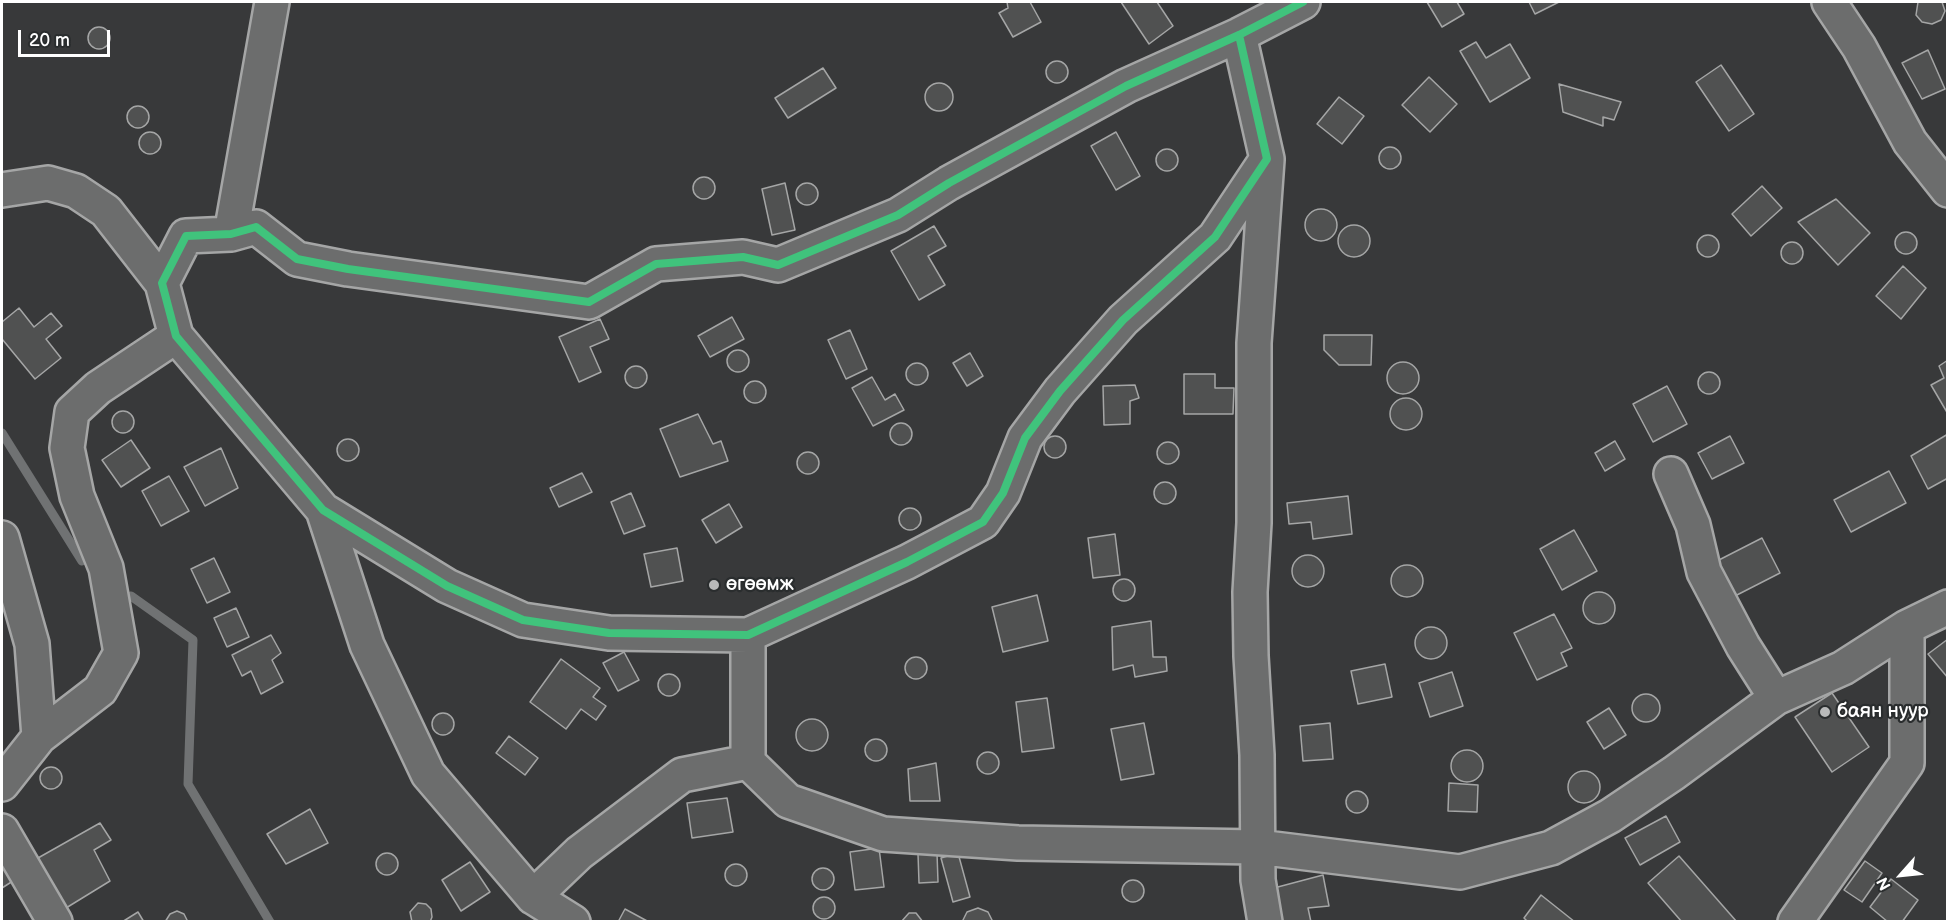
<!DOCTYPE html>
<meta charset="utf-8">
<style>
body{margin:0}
#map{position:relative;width:1949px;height:923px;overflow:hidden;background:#38393a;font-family:"Balsamiq Sans",sans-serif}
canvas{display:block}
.frame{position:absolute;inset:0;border:3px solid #fff;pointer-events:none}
.north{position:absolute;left:1871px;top:845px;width:60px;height:60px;-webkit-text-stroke:4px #2a2d2e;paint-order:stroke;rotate:243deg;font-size:16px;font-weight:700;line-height:24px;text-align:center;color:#fff}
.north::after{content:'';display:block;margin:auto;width:21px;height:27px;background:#fff;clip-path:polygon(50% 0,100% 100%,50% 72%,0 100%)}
.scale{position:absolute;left:18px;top:30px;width:92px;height:27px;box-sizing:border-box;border:3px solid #fff;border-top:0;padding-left:8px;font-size:18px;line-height:21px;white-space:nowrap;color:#fff;-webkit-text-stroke:4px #2a2d2e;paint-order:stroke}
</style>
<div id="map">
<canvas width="1949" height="923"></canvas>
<div class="frame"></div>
<div class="north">N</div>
<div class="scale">20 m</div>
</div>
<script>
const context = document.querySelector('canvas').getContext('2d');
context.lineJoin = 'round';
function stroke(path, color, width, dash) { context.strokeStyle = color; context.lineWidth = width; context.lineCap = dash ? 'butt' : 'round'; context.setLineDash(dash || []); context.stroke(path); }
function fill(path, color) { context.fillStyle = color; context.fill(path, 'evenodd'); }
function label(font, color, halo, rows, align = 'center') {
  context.font = font + ' "Balsamiq Sans",sans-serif'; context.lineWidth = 4.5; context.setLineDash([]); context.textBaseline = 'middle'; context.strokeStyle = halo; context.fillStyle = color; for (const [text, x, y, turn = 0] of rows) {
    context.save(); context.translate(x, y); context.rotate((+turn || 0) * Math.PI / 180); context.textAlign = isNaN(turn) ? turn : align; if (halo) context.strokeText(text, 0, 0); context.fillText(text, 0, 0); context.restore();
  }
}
const stream = new Path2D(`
 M2 433 82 561
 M131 596 193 640 188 784 270 922`);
const building = new Path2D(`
 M1007 2H1030L1041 22 1013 37 999 13 1008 8Z
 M1121 2H1157L1173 26 1149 44Z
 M1427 2H1457L1464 14 1442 27Z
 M1529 2H1559L1535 14Z
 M1918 2H1942L1945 11 1941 20 1932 24 1922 22 1916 15Z
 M88 38a11 11 0 1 1 22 0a11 11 0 1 1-22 0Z
 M1476 42 1486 58 1510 44 1530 78 1490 102 1460 51Z
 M1928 50 1945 89 1922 99 1902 63Z
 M1046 72a11 11 0 1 1 22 0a11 11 0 1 1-22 0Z
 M1721 65 1754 114 1729 131 1696 82Z
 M823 68 836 88 788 118 775 98Z
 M1429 77 1457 104 1430 132 1402 105Z
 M925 97a14 14 0 1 1 28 0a14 14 0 1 1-28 0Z
 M1559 84 1621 102 1614 120 1603 117V126L1563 112Z
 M1339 97 1364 116 1342 144 1317 124Z
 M127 117a11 11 0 1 1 22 0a11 11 0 1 1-22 0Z
 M139 143a11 11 0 1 1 22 0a11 11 0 1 1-22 0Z
 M1116 132 1140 176 1116 190 1091 146Z
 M1379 158a11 11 0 1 1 22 0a11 11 0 1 1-22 0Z
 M1156 160a11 11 0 1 1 22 0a11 11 0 1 1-22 0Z
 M693 188a11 11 0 1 1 22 0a11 11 0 1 1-22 0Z
 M796 194a11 11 0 1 1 22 0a11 11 0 1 1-22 0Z
 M785 183 795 230 772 235 762 189Z
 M1762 186 1782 208 1751 236 1732 214Z
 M1836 199 1870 233 1838 265 1798 222Z
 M1305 225a16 16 0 1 1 32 0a16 16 0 1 1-32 0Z
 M1338 241a16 16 0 1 1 32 0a16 16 0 1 1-32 0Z
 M934 226 946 246 928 256 945 285 919 300 891 251Z
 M1895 243a11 11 0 1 1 22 0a11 11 0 1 1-22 0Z
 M1697 246a11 11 0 1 1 22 0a11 11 0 1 1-22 0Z
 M1781 253a11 11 0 1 1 22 0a11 11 0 1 1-22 0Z
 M1903 266 1926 288 1901 319 1876 296Z
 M19 308 34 327 51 313 62 326 46 339 61 358 35 379 2 339V322Z
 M732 317 744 339 710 357 698 336Z
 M600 319 609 339 590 347 601 372 579 382 559 337Z
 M850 330 867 369 846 379 828 340Z
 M1324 335H1372L1371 365H1339L1324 350Z
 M727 361a11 11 0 1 1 22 0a11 11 0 1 1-22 0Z
 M970 353 983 376 967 386 953 363Z
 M1948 360V414L1931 385 1944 378 1939 366Z
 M1387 378a16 16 0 1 1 32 0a16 16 0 1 1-32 0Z
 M906 374a11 11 0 1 1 22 0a11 11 0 1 1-22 0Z
 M625 377a11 11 0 1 1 22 0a11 11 0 1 1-22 0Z
 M1698 383a11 11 0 1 1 22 0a11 11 0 1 1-22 0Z
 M1184 374H1215V388H1234L1233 414H1184Z
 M872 377 885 400 895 394 904 410 873 426 852 388Z
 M744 392a11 11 0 1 1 22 0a11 11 0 1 1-22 0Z
 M1135 385 1139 398 1130 401V424L1104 425 1103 386Z
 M1667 386 1687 424 1653 442 1633 404Z
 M1390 414a16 16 0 1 1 32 0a16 16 0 1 1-32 0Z
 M112 422a11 11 0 1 1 22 0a11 11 0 1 1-22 0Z
 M698 414 713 444 721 441 728 461 680 477 660 429Z
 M890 434a11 11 0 1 1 22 0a11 11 0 1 1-22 0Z
 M1948 434V478L1928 489 1911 456Z
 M1044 447a11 11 0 1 1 22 0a11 11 0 1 1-22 0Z
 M1730 436 1744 463 1712 479 1698 453Z
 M337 450a11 11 0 1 1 22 0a11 11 0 1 1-22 0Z
 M131 440 150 468 121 487 102 460Z
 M1615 441 1625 459 1605 471 1595 453Z
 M1157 453a11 11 0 1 1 22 0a11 11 0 1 1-22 0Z
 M221 448 238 488 205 506 184 467Z
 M797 463a11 11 0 1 1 22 0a11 11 0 1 1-22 0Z
 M1889 471 1906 503 1851 532 1834 500Z
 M582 473 592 492 559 507 550 488Z
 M169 476 189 511 161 526 142 491Z
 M1154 493a11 11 0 1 1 22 0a11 11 0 1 1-22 0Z
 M631 493 645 526 624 534 611 502Z
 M1348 496 1352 534 1313 539 1311 522 1289 524 1287 503Z
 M729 504 742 527 716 543 702 520Z
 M899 519a11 11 0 1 1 22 0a11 11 0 1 1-22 0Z
 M1574 530 1597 571 1562 590 1540 549Z
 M1115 534 1120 575 1093 578 1088 538Z
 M1762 538 1780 573 1733 597 1715 562Z
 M677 548 683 581 651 587 644 554Z
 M1292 571a16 16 0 1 1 32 0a16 16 0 1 1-32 0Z
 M214 558 230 592 207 603 191 569Z
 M1391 581a16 16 0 1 1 32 0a16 16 0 1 1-32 0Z
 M1113 590a11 11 0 1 1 22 0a11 11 0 1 1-22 0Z
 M1583 608a16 16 0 1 1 32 0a16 16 0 1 1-32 0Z
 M1037 595 1048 641 1003 652 992 607Z
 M236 608 249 637 227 647 214 618Z
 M1554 614 1572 648 1561 653 1567 666 1537 680 1514 633Z
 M1151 621 1153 657H1166L1167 671 1135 677 1133 665 1113 670 1112 627Z
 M1415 643a16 16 0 1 1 32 0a16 16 0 1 1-32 0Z
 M271 635 281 653 272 660 283 682 261 694 251 671 242 676 232 655Z
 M1948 639V678L1928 654Z
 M624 652 639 680 618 691 603 663Z
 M905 668a11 11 0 1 1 22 0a11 11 0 1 1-22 0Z
 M561 659 600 688 593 697 606 706 596 720 581 709 566 729 530 702Z
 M1385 664 1392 697 1358 704 1351 671Z
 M1452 672 1463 706 1430 717 1419 683Z
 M658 685a11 11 0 1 1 22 0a11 11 0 1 1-22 0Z
 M1832 693 1869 747 1832 772 1795 717Z
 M1632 708a14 14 0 1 1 28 0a14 14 0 1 1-28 0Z
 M1047 698 1054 748 1022 752 1016 702Z
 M1609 708 1626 735 1604 749 1587 722Z
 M432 724a11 11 0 1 1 22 0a11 11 0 1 1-22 0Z
 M796 735a16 16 0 1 1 32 0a16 16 0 1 1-32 0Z
 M1144 723 1154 774 1121 780 1111 729Z
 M1330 723 1333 759 1303 761 1300 726Z
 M509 736 538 758 525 775 496 753Z
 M865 750a11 11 0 1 1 22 0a11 11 0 1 1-22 0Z
 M1451 766a16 16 0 1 1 32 0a16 16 0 1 1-32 0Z
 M977 763a11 11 0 1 1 22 0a11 11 0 1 1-22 0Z
 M936 763 940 801H910L908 769Z
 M40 778a11 11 0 1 1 22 0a11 11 0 1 1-22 0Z
 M1568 787a16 16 0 1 1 32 0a16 16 0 1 1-32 0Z
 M1449 783 1478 785 1477 812 1448 811Z
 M1346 802a11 11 0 1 1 22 0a11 11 0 1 1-22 0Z
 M727 798 733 832 692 838 687 803Z
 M310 809 328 843 286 864 267 834Z
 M1666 816 1680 842 1640 865 1625 838Z
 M100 823 111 840 94 850 110 881 66 908 38 858Z
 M879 848 884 887 855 890 850 852Z
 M376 864a11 11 0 1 1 22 0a11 11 0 1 1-22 0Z
 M937 853 938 882 919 883 918 854Z
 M958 853 970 897 953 902 941 858Z
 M2 856 16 879 2 888Z
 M1679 856 1737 922H1682L1648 883Z
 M1865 861 1882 873 1862 902 1844 890Z
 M470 862 490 892 461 911 442 880Z
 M725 875a11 11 0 1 1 22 0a11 11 0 1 1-22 0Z
 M812 879a11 11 0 1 1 22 0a11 11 0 1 1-22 0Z
 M1323 875 1329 906 1308 908 1311 922H1281L1274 888Z
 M1891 879 1918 900 1902 922H1888L1870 907Z
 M1122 891a11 11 0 1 1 22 0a11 11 0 1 1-22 0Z
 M1541 895 1575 922H1528L1524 918Z
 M813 908a11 11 0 1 1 22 0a11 11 0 1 1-22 0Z
 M418 903 426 904 431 909 432 917 430 922H412L410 912Z
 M978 908 988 912 993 922H962L967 912Z
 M625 909 649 922H618Z
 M177 911 184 914 188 922H165L170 914Z
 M138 912 144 922H122Z
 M909 913H916L923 922H901Z`);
const minor = new Path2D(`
 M1829 2 1859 47 1910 142 1948 190
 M1239 35 1267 159 1215 237 1123 320 1060 391 1025 438 1003 493 983 522 907 562 748 635 609 633 523 620 447 586 323 510 176 336 162 283 186 236 231 234 256 227 297 259 348 269 589 302 656 264 743 257 778 265 898 215 949 183 1126 86 1239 35 1303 2
 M2 190 48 183 76 191 106 211 162 283
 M231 234 272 2
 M1671 474 1693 525 1704 572 1743 646 1776 698
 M323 510 367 645 428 774 533 897 573 922
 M2 538 32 644 39 737
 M748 635V762
 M2 784 39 737 100 690 121 653 106 568 77 496 67 448 72 412 98 388 176 336
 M2 831 55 922
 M533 897 579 853 682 775 748 762 788 801 883 834 1018 843 1258 847 1460 872 1551 848 1610 816 1674 773 1776 698 1843 668 1907 627 1948 607
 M1265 922 1258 880 1257 755 1251 656 1250 592 1254 523V343L1267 160
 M1795 922 1907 763V627`);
const cycleway = new Path2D(`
 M1239 35 1267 159 1215 237 1123 320 1060 391 1025 438 1003 493 983 522 907 562 748 635 609 633 523 620 447 586 323 510 176 336 162 283 186 236 231 234 256 227 297 259 348 269 589 302 656 264 743 257 778 265 898 215 949 183 1126 86 1239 35 1303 2`);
const markers = [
 [714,585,6,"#b9baba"],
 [1825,712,6,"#b9baba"]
];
const poiNames = [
 ["өгөөмж",726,585],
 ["баян нуур",1837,712]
];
stroke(stream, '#707273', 9);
fill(building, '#505151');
stroke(building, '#a5a6a6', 1.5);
stroke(minor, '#a5a6a6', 38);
stroke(minor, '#6c6d6d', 33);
stroke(cycleway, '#40c37c', 8);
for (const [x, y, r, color] of markers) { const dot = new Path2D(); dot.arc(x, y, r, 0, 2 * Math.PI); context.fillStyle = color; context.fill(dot); stroke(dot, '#2a2d2e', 2); }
label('20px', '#fff', '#2a2d2e', poiNames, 'left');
</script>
